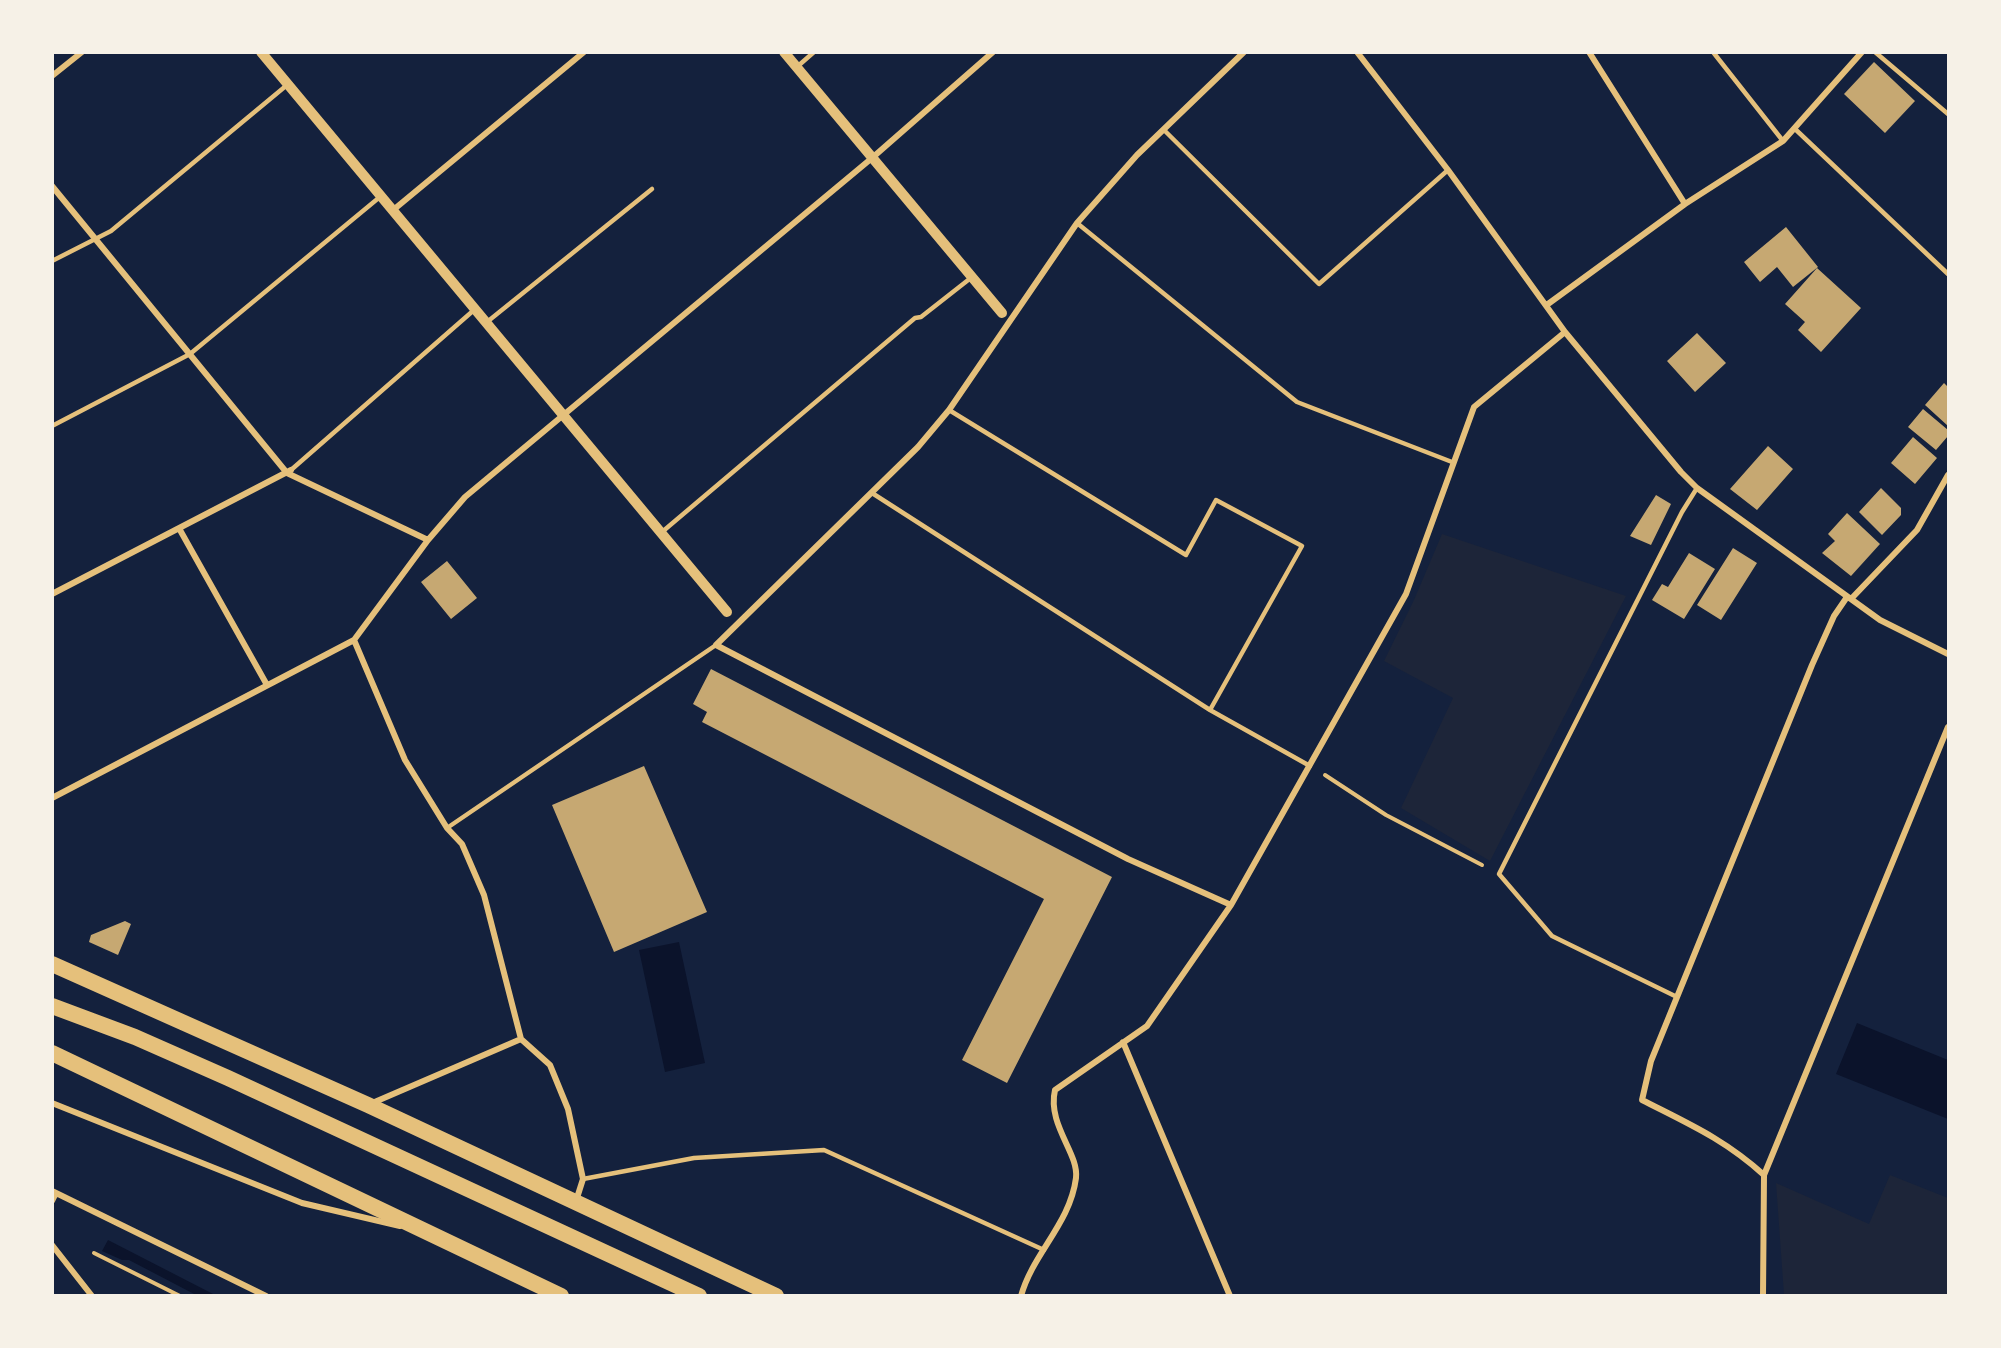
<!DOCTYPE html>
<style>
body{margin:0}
#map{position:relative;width:2001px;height:1348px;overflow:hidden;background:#14213d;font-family:Barlow,sans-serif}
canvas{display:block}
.frame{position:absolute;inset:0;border:54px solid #f6f1e7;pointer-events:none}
</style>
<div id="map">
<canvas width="2001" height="1348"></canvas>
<div class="frame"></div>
</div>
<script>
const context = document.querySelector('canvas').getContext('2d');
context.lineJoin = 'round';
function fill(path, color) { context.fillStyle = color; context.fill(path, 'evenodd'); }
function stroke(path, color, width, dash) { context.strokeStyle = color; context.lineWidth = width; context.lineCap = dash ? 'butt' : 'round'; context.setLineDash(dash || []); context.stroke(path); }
const green = new Path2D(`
 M1442 534 1626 596 1490 861 1401 808 1453 698 1384 661 1414 600Z
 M1890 1175 1948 1198V1295H1784L1776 1183 1869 1224Z`);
const water = new Path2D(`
 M679 942 705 1063 665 1072 639 950Z
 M1857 1023 1948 1060V1119L1836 1074Z
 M108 1240 215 1295H196L129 1260H122L102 1251Z`);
const building = new Path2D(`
 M1874 62 1915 101 1885 133 1844 94Z
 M1786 227 1818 267 1793 287 1777 267 1760 282 1744 262Z
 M1817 268 1861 308 1821 352 1798 330 1805 322 1785 304Z
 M1697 333 1726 363 1695 392 1667 361Z
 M1944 383 1948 387V426L1925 405Z
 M1923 409 1948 430V436L1936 450 1908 427Z
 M1913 437 1937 458 1915 484 1891 463Z
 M1768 446 1793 469 1757 510 1730 489Z
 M1881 488 1901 508V515L1882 535 1859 512Z
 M1656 495 1671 504 1651 545 1630 536Z
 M1847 513 1880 544 1851 576 1822 553 1835 541 1828 534Z
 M1733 548 1757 563 1721 620 1697 605Z
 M1689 553 1715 569 1684 619 1652 600 1662 584 1668 587Z
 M447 561 477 598 451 619 421 582Z
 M711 669 1112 877 1007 1083 962 1060 1044 899 702 722 707 712 693 704Z
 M644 766 707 912 614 952 552 805Z
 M125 921 131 924 118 955 89 942 91 935Z`);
const path = new Path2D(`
 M1325 775 1386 815 1482 865
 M94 1253 180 1296`);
const service = new Path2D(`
 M1713 52 1783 141
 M1875 52 1948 114
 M798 66 814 52
 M1794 128 1948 274
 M1164 130 1319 284 1448 170
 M1077 223 1297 402 1452 462
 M52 261 111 231 287 85
 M487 322 652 189
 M949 410 1186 555 1216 500 1302 546 1210 710
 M52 426 190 354 381 196
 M291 470 474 310
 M872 493 1210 710 1310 766
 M662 532 915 318 921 317 972 277
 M447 828 716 645
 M1677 997 1552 936 1499 874 1682 512 1697 488
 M583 1179 694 1158 824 1150 1044 1250`);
const minor = new Path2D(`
 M1357 52 1448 170 1565 332 1681 472 1697 488 1880 620 1948 654
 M1589 52 1685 204
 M52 76 82 52
 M52 186 287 473 428 540
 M392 211 584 52
 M1548 304 1685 204 1783 141 1862 52
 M180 530 267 685
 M52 594 291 470
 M1851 599 1917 530 1948 475
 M354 640 405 760 447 828 462 844 484 895 521 1039 550 1065 568 1109 583 1179 576 1201
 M52 798 354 640 428 540 465 497 872 158 993 52
 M1231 905 1128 859 716 645 918 447 949 410 1077 223 1137 155 1244 52
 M1123 1042 1230 1296
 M52 1103 302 1203 400 1226
 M370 1104 521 1039
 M1764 1175 1948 727
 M52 1191 266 1296
 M52 1201 56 1193
 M52 1245 92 1296
 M1021 1296C1033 1253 1070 1224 1076 1178 1079 1153 1047 1125 1055 1090L1147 1026 1231 905 1406 594 1474 407 1565 332
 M1763 1296 1764 1175C1724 1139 1689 1124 1642 1100L1651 1061 1812 665 1834 616 1847 597`);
const tertiary = new Path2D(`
 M261 52 727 612
 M784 52 1002 313`);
const trunk = new Path2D(`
 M52 964 368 1105 776 1296
 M52 1006 135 1037 228 1078 699 1296
 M52 1053 561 1296`);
fill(green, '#1d2539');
fill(water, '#0b132b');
fill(building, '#c6a872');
stroke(path, '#e5c07b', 4);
stroke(service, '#e5c07b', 4.5);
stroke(minor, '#e5c07b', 6);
stroke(tertiary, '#e5c07b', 10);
stroke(trunk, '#e5c07b', 16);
</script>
